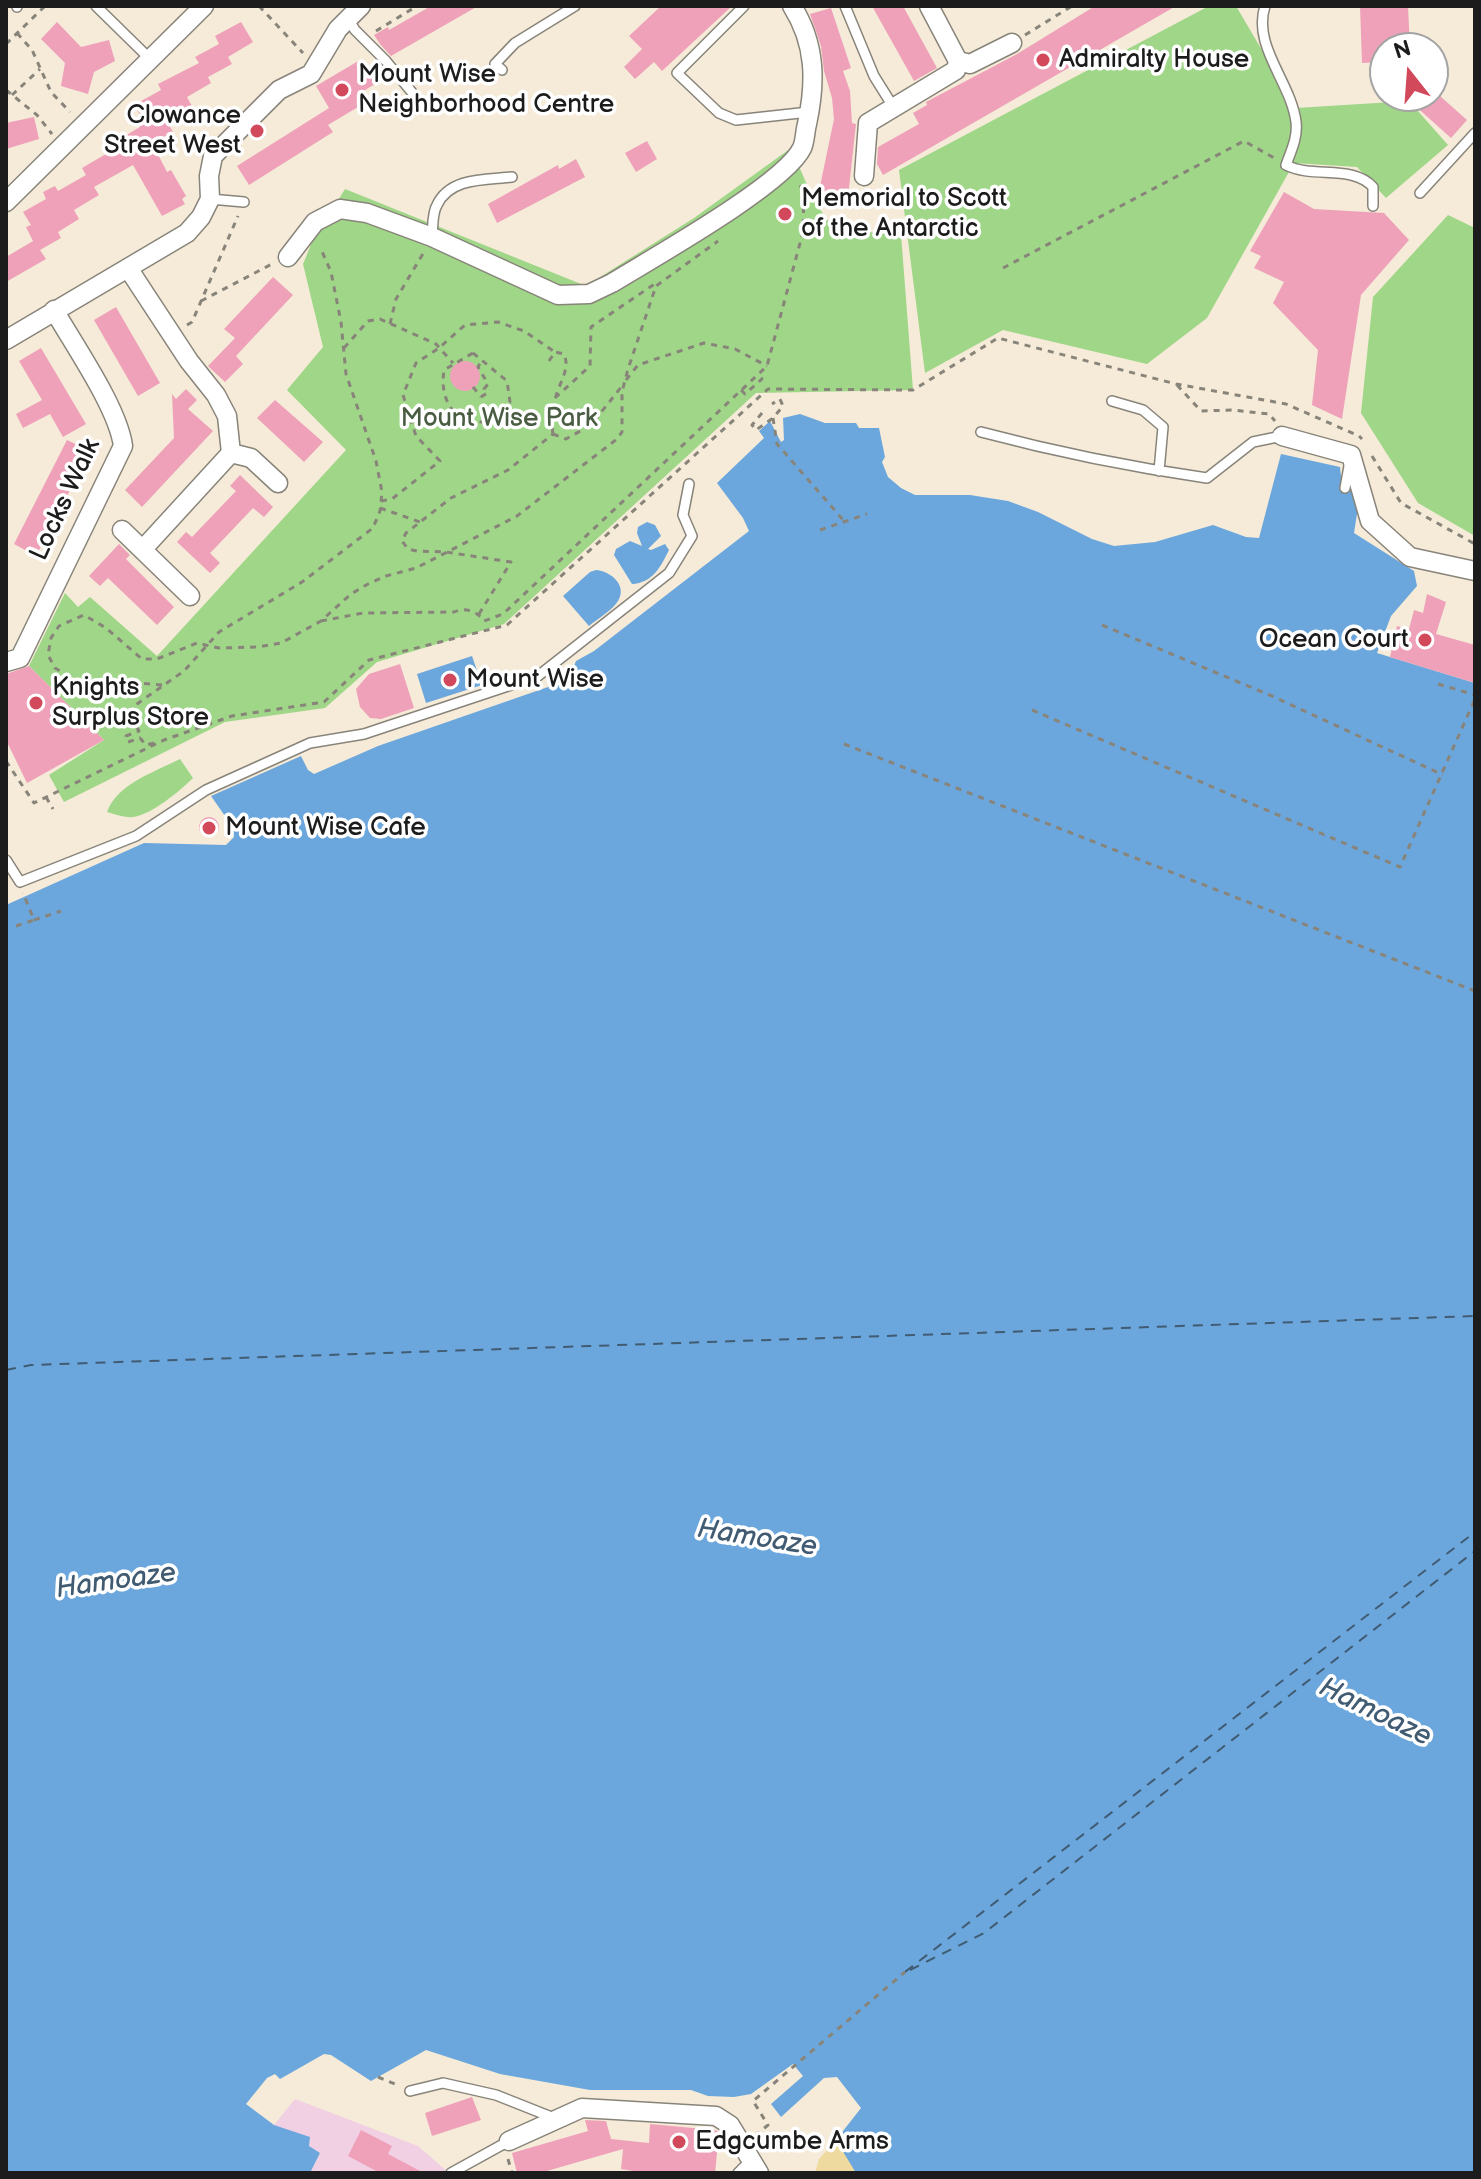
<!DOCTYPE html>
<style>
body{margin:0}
#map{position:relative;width:1481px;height:2179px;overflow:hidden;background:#f5ebd8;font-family:"Balsamiq Sans",sans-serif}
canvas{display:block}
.frame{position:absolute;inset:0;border:8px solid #1c1c1c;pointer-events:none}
.north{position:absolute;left:1369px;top:32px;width:80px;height:80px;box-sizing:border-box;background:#fff;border:2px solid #a4a4a4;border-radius:50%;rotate:343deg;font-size:22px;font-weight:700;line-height:32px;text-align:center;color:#1c1c1c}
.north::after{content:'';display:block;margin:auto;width:28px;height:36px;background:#d1495b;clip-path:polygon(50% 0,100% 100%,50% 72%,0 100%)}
</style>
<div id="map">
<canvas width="1481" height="2179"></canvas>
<div class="frame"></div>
<div class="north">N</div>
</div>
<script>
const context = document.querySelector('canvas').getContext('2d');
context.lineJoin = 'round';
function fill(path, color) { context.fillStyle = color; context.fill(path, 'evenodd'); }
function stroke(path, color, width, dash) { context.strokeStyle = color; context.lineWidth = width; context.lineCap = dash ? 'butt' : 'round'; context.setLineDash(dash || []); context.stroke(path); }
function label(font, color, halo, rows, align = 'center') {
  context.font = font + ' "Balsamiq Sans",sans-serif'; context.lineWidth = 7; context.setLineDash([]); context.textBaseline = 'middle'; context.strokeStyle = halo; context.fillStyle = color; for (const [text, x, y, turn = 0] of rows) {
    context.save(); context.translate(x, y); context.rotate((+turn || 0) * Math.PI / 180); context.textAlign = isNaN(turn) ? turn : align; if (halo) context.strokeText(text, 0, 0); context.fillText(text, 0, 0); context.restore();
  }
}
const built = new Path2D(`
 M295 2099 418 2146 449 2173H310L320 2153 274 2125Z`);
const green = new Path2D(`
 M1209 6H1236L1296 108 1409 101 1448 145 1386 198 1357 167 1294 163 1207 318 1147 364 1003 330 925 373 899 170Z
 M791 148 814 201 832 226 868 232 901 234 913 390 756 393 504 624 377 662 325 708 225 722 64 802 49 775 104 740 29 666 65 593 78 607 90 597 157 656 346 450 287 390 323 347 303 264 312 242 345 189 586 286 694 218Z
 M1448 215 1475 228V536L1418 503 1361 413 1373 297Z
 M180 759 193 778C180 791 151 815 133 817 125 818 114 814 107 812 118 783 153 773 180 759Z`);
const sand = new Path2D(`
 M836 2140 909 2173H815L819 2159Z`);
const water = new Path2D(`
 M800 414 825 423H856L859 428H879L885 457 882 462 888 477 901 488 915 495H970L1008 501 1038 512 1092 539 1114 546 1155 542 1213 525 1246 537 1259 538 1281 454 1340 467 1342 486 1360 495 1354 533 1414 571 1417 586 1391 616 1377 653 1475 683V2173H856L836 2140 861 2108 837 2077 824 2078 781 2117 771 2104 803 2076 793 2064 751 2094 734 2097 708 2096 691 2090H590L500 2074 426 2050 371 2081 331 2055 324 2054 280 2079 275 2074 267 2078 246 2104 274 2125 310 2137 309 2146 320 2153 310 2173H6V905L144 843 226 845 234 837 232 826 211 796 301 756 308 770 314 774 378 746 548 687 574 666 576 661 594 651 749 531 743 518 717 483 764 438 759 431 770 421 781 442 784 440 783 418Z
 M647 522 655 525 661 536 648 549 651 550 665 544 669 550C661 566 653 583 632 584L614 555 616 549 630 541 642 546 637 533 638 527Z
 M596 570C610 571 628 585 618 601 613 610 597 619 589 626L563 596 590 572Z
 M472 656 482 685 426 703 417 674Z`);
const ferry = new Path2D(`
 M6 1370 31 1365 1475 1316
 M910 1970 984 1933 1475 1551
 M905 1972 1475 1532`);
const building = new Path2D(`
 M431 6H478L391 56 380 44 374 35 388 27 389 30Z
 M661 6H732L662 71 654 62 635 79 624 67 642 49 629 36Z
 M872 6H903L937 68 914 81Z
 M1095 6H1176L883 175 877 164 878 147 919 124 913 113 927 105 926 102 1017 54Z
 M1360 6H1408L1410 48H1385V62L1362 63Z
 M831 8 851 68 843 71 850 91 852 123 856 124 848 197 819 191 834 119 832 98 824 71 821 46 810 14Z
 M57 22 81 47 109 40 115 61 94 72 88 94 61 86 65 63 41 39Z
 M241 22 253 42 228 57 232 64 208 77 211 83 187 97 194 110 169 125 173 132 152 143 167 172 171 170 186 196 182 199 185 204 162 216 133 165 94 187 99 195 74 210 79 219 58 232 61 238 40 250 46 259 6 282V257L33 241 26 227 31 225 23 212 46 199 43 192 55 186 58 191 86 175 82 168 106 154 103 149 140 127 137 121 142 118 134 105 161 90 158 84 199 63 195 57 219 44 215 36Z
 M360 60 375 84 357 95 363 104 328 125 333 132 249 185 237 166 329 108 316 86Z
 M1420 96H1429L1435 102 1440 96 1467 120 1451 138 1413 104Z
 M34 117 39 139 6 149V123Z
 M647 141 657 159 636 172 625 153Z
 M576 159 585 177 497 223 488 204 558 165 559 169Z
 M1284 192 1314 209 1384 213 1409 240 1361 295 1342 419 1312 405 1318 350 1273 303 1284 282 1254 268 1261 256 1250 251Z
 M273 277 293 295 236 356 243 364 225 382 208 366 235 338 224 329Z
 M116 307 160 383 138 396 94 320Z
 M41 348 86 424 63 437 50 414 23 428 16 414 42 400 19 361Z
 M450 376a15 15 0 1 1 30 0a15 15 0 1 1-30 0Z
 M186 389 197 400 188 409 213 431 142 507 125 490 174 438 172 394 176 399Z
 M275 400 323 442 304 462 257 418Z
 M67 440 90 451 67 496 70 498 60 517 57 516 36 556 14 544Z
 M240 475 273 507 264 517 253 508 217 546 210 553 220 563 210 573 177 542 186 532 192 537 236 491 230 486Z
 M119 544 130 555 126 559 174 607 157 625 108 578 100 586 89 576Z
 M1427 594 1446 602 1436 634 1475 645V683L1390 657 1397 626 1409 629 1414 610 1423 613Z
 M400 664 414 708 381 719 370 718 360 707 356 689 369 674Z
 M29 666 104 740 27 783 6 740V674Z
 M199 827a10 10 0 1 1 20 0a10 10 0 1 1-20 0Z
 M472 2097 481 2120 432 2136 425 2113Z
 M585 2120 606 2121 611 2139 649 2143 650 2124 715 2130 719 2132 715 2173H646L621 2169 623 2149 540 2173H517L512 2153 588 2131Z
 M361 2130 392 2146 388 2154 424 2173H380L348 2156Z`);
const path = new Path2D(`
 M259 6 303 53
 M376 31 417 6
 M17 33 32 50 51 92 70 112
 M1025 35 1072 6
 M6 44 45 6
 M6 90 37 115 52 134
 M12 95 40 69
 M1003 268 1244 141 1276 159
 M201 301 272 264
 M390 324 396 299 424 252
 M187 325 192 322 238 216
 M344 348 368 321 380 319 436 344 453 363
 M473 353 507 381 510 402 481 422 461 421C446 404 441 393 444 370Z
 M549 361 555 352 564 354C571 370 558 384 555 400 552 411 551 423 553 434
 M626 380 638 365 704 343 735 349 767 366
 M1177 385 1201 411 1232 410 1269 414 1275 421
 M473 387 481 397
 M741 390 745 394 762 379 758 374
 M481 397 487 393 484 389 488 384 478 367 482 360
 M555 398 590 366 591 327 656 283
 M762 413 752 425 756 430 773 418 783 406 780 399 772 404
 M773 418 777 444 845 522
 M553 434 566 439 591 425 622 386
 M1372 456 1401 503 1475 544
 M381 501 392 499 440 461 416 436 403 395 416 363 439 348 465 325 498 322 524 331 555 352
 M380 508 420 522
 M820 530 867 514
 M479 614 511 562 446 552 417 551 408 549 402 541 406 533 451 498 508 470 553 434
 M321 621 363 613 454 612C465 607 477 611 484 621L503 614 767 366 803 232 804 188 795 184
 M1102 625 1272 696 1443 775
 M1438 684 1475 695
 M162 685 138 683 89 689 55 668 48 655 51 638 59 626 84 615 106 628 142 659H157L197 643 219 648 258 647 281 643 321 621 351 594 368 584 386 576 416 568 517 516 617 439 622 432V392L628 369 656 286 718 241
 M1032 710 1400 867 1475 699
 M154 743 146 745 140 738 128 742 126 736 139 731 128 712 134 706 184 671 219 632 302 582 373 528 380 511 382 492 376 461 346 374 341 322 331 272 320 247
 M844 744 1475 991
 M6 761 34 803 164 740 232 716 324 702 369 660 507 625 768 389 913 390 998 338 1176 384 1286 404 1359 436 1362 439
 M46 797 53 809
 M34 920 61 911
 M16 926 34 920 23 893
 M378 2077 400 2086
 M755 2136 768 2125 753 2101 905 1972
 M508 2159 512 2173`);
const service = new Path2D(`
 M17 6V7
 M96 6 149 58
 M744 6 677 73 719 113 736 120 809 112
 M845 6 874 76 894 108
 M1265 6C1252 46 1291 82 1296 122 1298 137 1291 151 1286 165 1313 179 1352 164 1373 187V206
 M348 19 355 30 386 61 420 102
 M502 70 495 64 515 43 575 6
 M1420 193 1475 133
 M210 199 244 202
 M432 237C433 227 432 213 437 205 450 177 486 180 512 177
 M1112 401 1143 410 1163 427 1159 471
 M981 432C1056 452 1130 467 1207 478L1253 442 1282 436
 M1345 488 1349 466
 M6 860 20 882 136 836 206 790 310 743 364 734 538 676 669 573 692 536 683 515 689 484
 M410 2091 443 2083 496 2095 554 2118
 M451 2173 509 2141
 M738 2173 752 2159`);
const minor = new Path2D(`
 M958 61 970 64 1012 43
 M864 176 868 123 956 70 958 61 929 6
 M6 202 204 6
 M288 257 315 222 340 209 367 213 432 237 558 295 589 294 612 283C651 259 785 184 802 148 805 142 805 131 807 124 816 82 816 44 792 6
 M128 268 189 361 216 395 227 416 231 453 143 549
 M6 340 187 233 201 217 210 199 209 176 213 156 279 90 311 74 338 29 361 6
 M1282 436 1351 455 1370 521 1410 557 1475 571
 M231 453 251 458 278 483
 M122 530 190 596
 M6 662 20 658 123 446C118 408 74 345 54 310
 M509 2141 582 2108 716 2116 730 2125 759 2173`);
const markers = [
 [1043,60,8,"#d1495b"],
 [342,90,8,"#d1495b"],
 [257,131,8,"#d1495b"],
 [785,214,8,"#d1495b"],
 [1425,640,8,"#d1495b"],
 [450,680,8,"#d1495b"],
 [36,703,8,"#d1495b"],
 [209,828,8,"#d1495b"],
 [679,2142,8,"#d1495b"]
];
const poiNames = [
 ["Admiralty House",1059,60],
 ["Mount Wise",358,75],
 ["Neighborhood Centre",358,105],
 ["Clowance",241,116,"right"],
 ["Street West",241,146,"right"],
 ["Memorial to Scott",801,199],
 ["of the Antarctic",801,229],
 ["Ocean Court",1409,640,"right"],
 ["Mount Wise",466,680],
 ["Knights",52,688],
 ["Surplus Store",52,718],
 ["Mount Wise Cafe",225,828],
 ["Edgcumbe Arms",695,2142]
];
const parkNames = [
 ["Mount Wise Park",499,419]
];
const streetNames = [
 ["Locks Walk",66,500,-65]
];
const waterNames = [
 ["Hamoaze",757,1539,9],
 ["Hamoaze",116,1582,-8],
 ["Hamoaze",1375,1713,26]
];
fill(built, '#f1d0e3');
fill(green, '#9fd688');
fill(sand, '#eeda9e');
fill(water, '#6ba7dc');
stroke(ferry, '#405b72', 2, [10, 8]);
fill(building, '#eea1b9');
stroke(service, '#88847a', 12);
stroke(minor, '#88847a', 21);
stroke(path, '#88847a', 3, [6, 6]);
stroke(service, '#fff', 9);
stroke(minor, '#fff', 18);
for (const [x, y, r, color] of markers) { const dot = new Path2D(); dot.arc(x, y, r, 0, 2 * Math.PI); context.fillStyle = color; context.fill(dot); stroke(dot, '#fff', 3); }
label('26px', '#1c1c1c', '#fff', poiNames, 'left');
label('26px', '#4a5d42', '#fff', parkNames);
label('26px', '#1c1c1c', '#fff', streetNames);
label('italic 28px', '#405b72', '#fff', waterNames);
</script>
